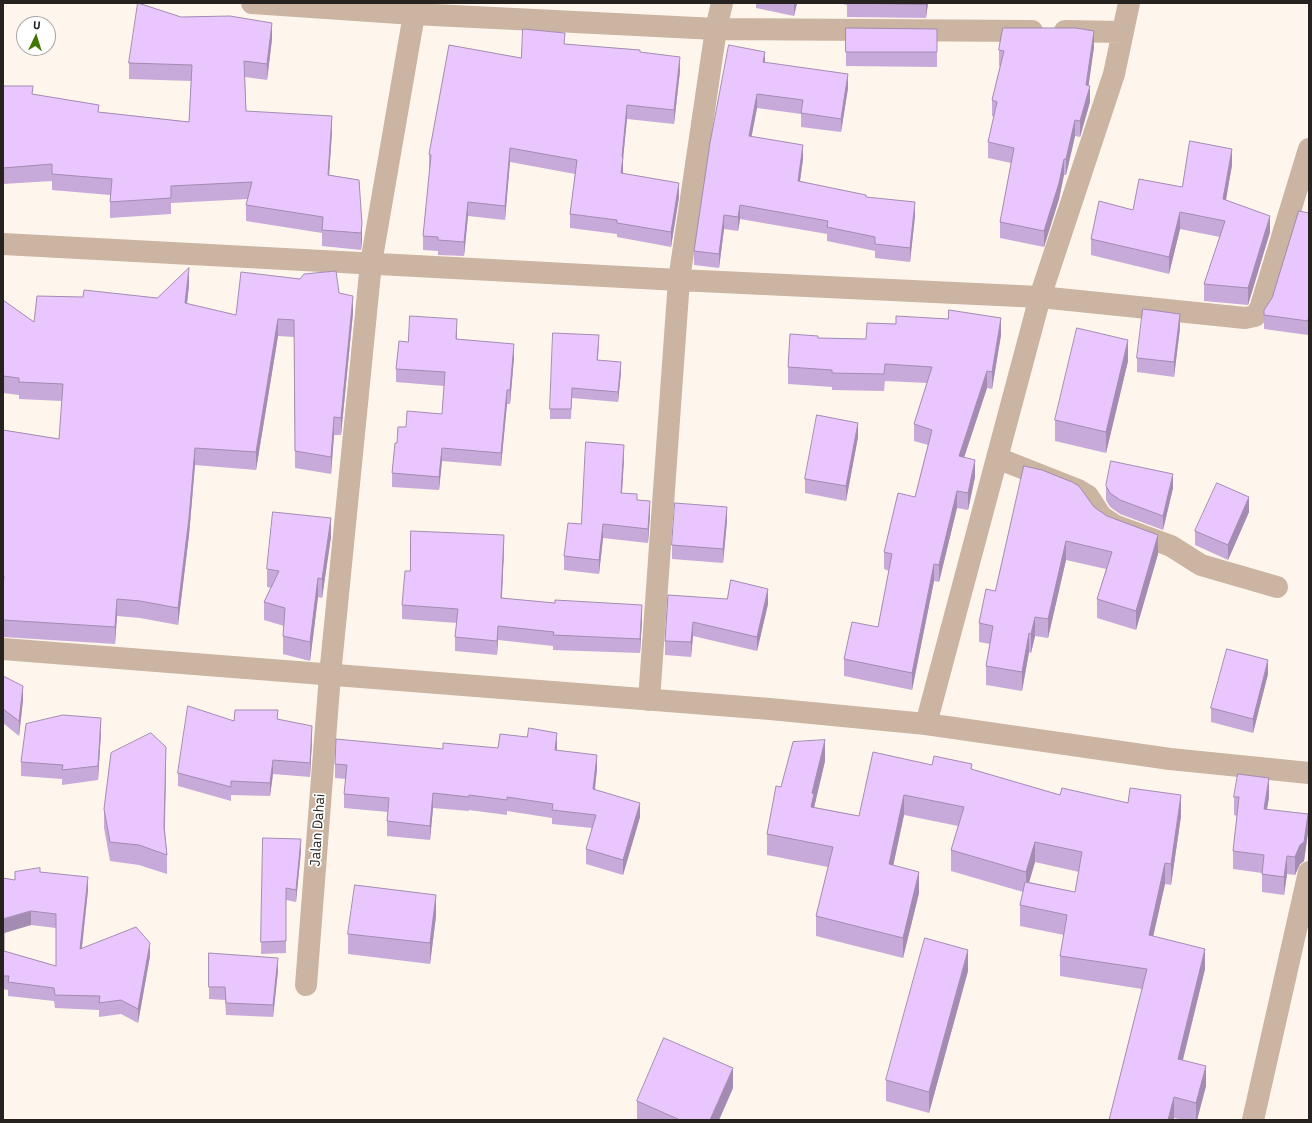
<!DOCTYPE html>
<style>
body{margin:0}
#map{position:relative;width:1312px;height:1123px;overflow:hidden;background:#fef6ed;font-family:"IBM Plex Sans",sans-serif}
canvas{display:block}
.frame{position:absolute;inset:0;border:4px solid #25221f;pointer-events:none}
.north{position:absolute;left:16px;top:16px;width:40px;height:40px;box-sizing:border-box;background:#fff;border:1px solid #a8a7a5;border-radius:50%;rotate:4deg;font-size:11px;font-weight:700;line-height:16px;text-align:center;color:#25221f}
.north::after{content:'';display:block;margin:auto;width:14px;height:18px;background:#417603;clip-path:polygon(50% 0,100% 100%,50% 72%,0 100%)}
</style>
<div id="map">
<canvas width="1312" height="1123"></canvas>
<div class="frame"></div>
<div class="north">U</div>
</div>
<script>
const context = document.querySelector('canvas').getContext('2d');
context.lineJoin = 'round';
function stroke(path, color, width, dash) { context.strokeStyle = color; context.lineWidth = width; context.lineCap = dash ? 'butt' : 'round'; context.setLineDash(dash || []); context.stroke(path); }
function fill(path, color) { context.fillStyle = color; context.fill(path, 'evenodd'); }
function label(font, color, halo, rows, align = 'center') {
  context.font = font + ' "IBM Plex Sans",sans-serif'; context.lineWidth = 3.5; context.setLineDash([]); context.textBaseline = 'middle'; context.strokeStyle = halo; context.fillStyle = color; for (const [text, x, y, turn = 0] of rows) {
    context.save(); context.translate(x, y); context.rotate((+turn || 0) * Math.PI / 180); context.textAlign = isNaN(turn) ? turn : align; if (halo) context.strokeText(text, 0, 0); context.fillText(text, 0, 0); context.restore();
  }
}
const minor = new Path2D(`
 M252 3 414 14 716 29 1032 31
 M1065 31 1123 32
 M3 244 679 280 1040 297 1245 318 1255 316 1260 309 1309 149
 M997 458 1078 490 1088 496 1101 516 1114 525 1171 546 1201 565 1277 587
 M3 649 770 709 926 724 1170 759 1309 773
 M649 700 679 280 716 29 722 3
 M926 724 1040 297 1114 74 1129 3
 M306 985 330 675 371 263 416 3
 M1253 1120 1309 872`);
const wall = new Path2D(`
 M756 3H797L794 16 756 8Z
 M842 3H928L926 18 847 17V5L842 4Z
 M181 17 272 39 267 80 245 77 246 111 332 132 329 175 359 180 362 240 361 250 322 246V233L246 221V205L248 199 171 203V214L110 218V195L52 190V181L3 184V86L33 94 99 112 189 122 191 81 129 79V63Z
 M846 28 937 29V67L846 66Z
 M565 44 640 52 680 71 674 124 627 119 623 157V173L679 197 671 247 617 237V234L570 228V214L575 174 510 162 505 220 468 216 464 256 438 255V251L423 250V236L430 169 429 168V154L521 58Z
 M1094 47 1088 85 1090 102 1080 137 1075 136 1066 175H1064L1059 199 1044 247 1000 238V222L1011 163 988 158V142L994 117 992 116V100L1000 66H999V50Z
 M765 62 848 88 841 132 801 127V114L757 108 751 137 803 159 800 181 866 197 915 216 910 262 875 258V251L827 241V234L740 219 738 231 724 229 719 268 694 265V251Z
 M1232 165 1226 200 1270 232 1248 305 1204 301V284L1220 237 1180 229 1169 274 1091 255V239L1133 210Z
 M1309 213V330L1308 335 1264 329V315L1272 298Z
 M189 285 187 304 236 315 339 293 353 313 341 435H334L331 474 295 468 294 337 278 336 256 470 195 465 189 535 178 625 140 618 117 616 115 644 3 637V430L59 439 62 401 19 399V395L3 393V300L34 322 83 297 157 298Z
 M1180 328 1174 377 1137 372V358Z
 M457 333V339L514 358 510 404H507L501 466 442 461 439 490 392 487V473L397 443 406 427 442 414 444 386 396 382V369L408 342Z
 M1001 335 992 389 987 388 964 457 975 477 968 510 957 508 939 582 934 581 912 690 844 676V659L878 627 889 571 884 569V552L915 497 928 445 914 441V424L927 383 885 381 884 391 832 390V387L788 384V367L818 338 866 339Z
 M599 345 598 360 621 372 618 402 572 398 571 419H550V409Z
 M1128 361 1106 453 1055 441V420Z
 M858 437 846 501 805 493V479Z
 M624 459 622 493 637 500 650 515 648 543 603 538 599 574 564 570V556L581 524Z
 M1106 486 1173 488 1163 530 1120 514 1110 507 1106 500Z
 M1094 507 1158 554 1136 630 1097 618V599L1106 569 1066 560 1048 638 1035 636 1031 653 1029 652 1022 691 986 685V666L990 644 979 642V623L995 591Z
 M1249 512 1228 560 1195 545V531Z
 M727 521 723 563 672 559V545Z
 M331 537 322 598 318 597 310 661 283 654V636L284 626 264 620V602L271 588 267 587V569Z
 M504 549 502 598 642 620 640 653 553 650V646L498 640 497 655 455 651V637L457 623 402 619V605L410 571Z
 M668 595 768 604 757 651 693 636 691 657 665 655V641Z
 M1268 674 1253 733 1211 722V708Z
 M3 676 23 700 19 736 3 723Z
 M278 719 312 739 310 777 273 774 270 796 231 795V801L178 786V773L234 721Z
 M101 732 98 780 62 785V779L21 776V762Z
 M557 747V750L597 769 595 790 640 817 623 875 586 864V849L592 828 552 824V818L507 811V815L469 810V811L433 808 430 840 387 836V821L388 812 344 808V794L346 779 335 778V764L443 749Z
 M825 761 814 807 859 816 932 765 972 770 1060 795 1181 816 1171 885 1165 884 1153 936 1205 969 1183 1060 1206 1086 1197 1120H1184L1174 1118 1142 989 1060 976V956L1064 935 1020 926V905L1023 892 951 871V850L958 826 904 815 893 866 919 893 903 958 816 936V916L828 867 767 855V834L781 787ZM1035 862 1079 872 1075 892 1029 882Z
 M166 767 165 830 167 855V874L139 865 110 861 104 828V809Z
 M1234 797H1269L1267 809 1308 833 1304 861 1300 864 1295 875 1287 874 1284 895 1262 892V873L1233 869V851L1237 816 1234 815Z
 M263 838 301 851 296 902 286 900V953L261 954Z
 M40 872 88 890 82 949 150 956 138 1023 121 1014 99 1017V1010L55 1008 54 1001 8 996V990L3 989V878L15 880ZM31 925 56 928V966L4 951V933Z
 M436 916 430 964 348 954V934Z
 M209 953 278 971 273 1017 226 1015 225 1000 209 999Z
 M968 971 929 1113 886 1101V1080Z
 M733 1088 719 1120H637V1101Z`);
const shadedWall = new Path2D(`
 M794 3H797L794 16Z
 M926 3H928L926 18Z
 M272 23V39L267 80V64Z
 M1094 31V47L1087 97 1090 86V102L1080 137V121L1086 85Z
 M765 52V66L763 62Z
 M680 57V71L674 124V110Z
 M848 74V88L841 132V119Z
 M757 94V108L749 150V136Z
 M627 105V119L623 160V157V171L621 187 622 157Z
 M332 116V132L328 191V175Z
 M1075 120V136L1066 175V159Z
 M803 145V159L798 195V181Z
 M510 148V162L505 220V206Z
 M1232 149V165L1223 216V199Z
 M1064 159V175L1059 199 1044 247V231Z
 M679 183V197L671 247V232Z
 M468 202V216L464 256V242Z
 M915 202V216L910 262V248Z
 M740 205V219L738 231V217Z
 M1180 212V229L1169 274V257Z
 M724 215V229L719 268V254Z
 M1270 216V232L1248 305V288Z
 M362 224V240L361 250V233Z
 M189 268V285L185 320V303Z
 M353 296V313L341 435V418Z
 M1180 314V328L1174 377V362Z
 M1309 315V330L1308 335V321Z
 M1001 318V335L992 389V372Z
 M278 319V336L256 470V452Z
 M457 319V333L456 352V339Z
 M1128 340V361L1106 453V432Z
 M514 344V358L510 404V390Z
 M621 362V372L618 402V392Z
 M987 371V388L959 473V456Z
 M507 390V404L501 466V453Z
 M334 417V435L331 474V457Z
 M858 423V437L846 501V486Z
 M624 445V459L621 507V493Z
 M195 448V465L189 535 178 625V608Z
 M442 448V461L439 490V477Z
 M975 460V477L968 510V493Z
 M1173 474V488L1163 530V516Z
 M957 491V508L939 582V565Z
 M1249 497V512L1228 560V545Z
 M650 501V515L648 543V529Z
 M727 507V521L723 563V549Z
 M331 518V537L322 598V579Z
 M603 524V538L599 574V560Z
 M504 535V549L501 613V598Z
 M1158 535V554L1136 630V611Z
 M1066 541V560L1048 638V619Z
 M934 564V581L912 690V673Z
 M318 578V597L310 661V642Z
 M768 589V604L757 651V637Z
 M117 599V616L115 644V627Z
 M642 605V620L640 653V639Z
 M1035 617V636L1031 653V634Z
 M693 622V636L691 657V642Z
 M498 626V640L497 655V641Z
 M1029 633V652L1022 691V672Z
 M1268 660V674L1253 733V719Z
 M23 686V700L19 736V721Z
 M101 718V732L98 780V766Z
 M312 726V739L310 777V763Z
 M557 733V747L555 764V750Z
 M825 740V761L814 808 811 807 812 793Z
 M166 747V767L164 846V827Z
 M597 755V769L593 803V789Z
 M273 760V774L270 796V783Z
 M1269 778V797L1264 827V809Z
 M433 793V808L430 840V826Z
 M904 795V815L889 885V864Z
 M1181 795V816L1171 885V864Z
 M640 803V817L623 875V860Z
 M1308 814V833L1304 861 1300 864 1295 875V857Z
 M301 839V851L296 902V890Z
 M1035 842V862L1026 893V872Z
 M1287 856V874L1284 895V877Z
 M1165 863V884L1149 955V935Z
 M919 872V893L903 958V938Z
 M88 877V890L80 963V949Z
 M436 895V916L430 964V943Z
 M31 911V925L4 933V919Z
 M150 943V956L138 1023V1009Z
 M1205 949V969L1178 1079V1059Z
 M968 950V971L929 1113V1092Z
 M278 958V971L273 1017V1005Z
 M1206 1066V1086L1197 1120H1196V1103Z
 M733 1068V1088L719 1120H710Z
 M1174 1097V1120H1168Z`);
const building = new Path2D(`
 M138 3 181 17 230 16 272 23 267 64 244 61 246 111 332 116 328 175 359 180 362 224 361 233 322 230 323 217 246 205 252 182 171 186V198L110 202 112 179 52 174V164L3 168V86H33L32 94 99 105 98 112 189 122 192 65 129 63Z
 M847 3H926V4Z
 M846 28 937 29V52H846Z
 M1003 28H1076L1094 31 1086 85 1090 86 1080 121 1075 120 1066 159H1064L1059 183 1044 231 1000 222 1014 148 988 142 997 102 992 100 1004 51 999 50Z
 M523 29 565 33 564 44 640 50V52L680 57 674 110 627 105 622 157H623L621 173 679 183 671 232 617 223V220L570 214 577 160 510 148 505 206 468 202 464 242 438 240V237L423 236 431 155 429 154 449 45 521 58Z
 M729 45 765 52 763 62 848 74 841 119 801 113 803 100 757 94 749 136 803 145 798 181 866 195V197L915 202 910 248 875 244V237L827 227 828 221 740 205 738 217 724 215 719 254 694 251 710 143Z
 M1190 141 1232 149 1223 199 1270 216 1248 288 1204 284 1225 221 1180 212 1169 257 1091 239 1099 201 1133 210 1139 179 1182 187Z
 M1299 211 1309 213V315L1308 321 1264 315V310L1272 298Z
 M189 268 185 303 236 315 241 272 300 279 304 274 336 271 339 293 353 296 341 418 334 417 331 457 295 451 294 320 278 319 256 452 195 448 189 518 178 608 140 601 117 599 115 627 3 620V586L4 576H3V430L59 439 63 384 19 382V378L3 376V300L34 322 37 296 83 297 84 290 157 298Z
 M1143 309 1180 314 1174 362 1137 358Z
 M949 310 1001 318 992 372 987 371 959 456 975 460 968 493 957 491 939 565 934 564 912 673 844 659 852 622 878 627 892 554 884 552 898 493 915 497 932 430 914 424 932 367 885 364 884 374 832 373V370L788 367 790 334 818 336V338L866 339 867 323 896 324V316L948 319Z
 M410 316 457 319 456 339 514 344 510 390H507L501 453 442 448 439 477 392 473 395 443H397L398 427H406L407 411 442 414 445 372 396 369 399 341 408 342Z
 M1077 328 1128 340 1106 432 1055 420Z
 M553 333 599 335 597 360 621 362 618 392 572 388 571 409H550Z
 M817 415 858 423 846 486 805 479Z
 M586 442 624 445 621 493 637 494V500L650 501 648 529 603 524 599 560 564 556 568 523 581 524Z
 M1111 461 1173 474 1163 516 1120 500 1110 493 1106 486Z
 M1024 466 1042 470 1072 482 1079 486 1094 507 1107 516 1158 535 1136 611 1097 599 1112 552 1066 541 1048 619 1035 617 1031 634 1029 633 1022 672 986 666 993 626 979 623 986 589 995 591Z
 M1217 483 1249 497 1228 545 1195 531Z
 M675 503 727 507 723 549 672 545Z
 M273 512 331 518 322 579 318 578 310 642 283 636 285 608 264 602 279 571 267 569Z
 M411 531 504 535 501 598 555 603V600L642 605 640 639 553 635 554 632 498 626 497 641 455 637 458 609 402 605 405 571H410Z
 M731 580 768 589 757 637 693 622 691 642 665 641 668 595 727 599Z
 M1227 649 1268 660 1253 719 1211 708Z
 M3 676 23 686 19 721 3 709Z
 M188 706 234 721 235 710H278L277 719 312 726 310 763 273 760 270 783 231 781V787L178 773Z
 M63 715 101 718 98 766 62 770 63 765 21 762 26 724Z
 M529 728 557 733 555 750 597 755 593 789 640 803 623 860 586 849 596 815 552 810 553 804 507 797V800L469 795V797L433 793 430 826 387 821 389 798 344 794 347 765 335 764 336 739 443 749V743L498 748 500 734 527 737Z
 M151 733 166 747 164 827 167 855 139 845 110 842 104 809 111 753Z
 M825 740 812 793 814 794 811 807 859 816 873 752 932 765 934 756 972 764 971 769 1060 795 1062 788 1128 803 1130 788 1181 795 1171 864 1165 863 1149 935 1205 949 1178 1059 1206 1066 1196 1103 1174 1097 1168 1120H1109L1147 969 1060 956 1067 915 1020 905 1025 882 1075 892 1082 852 1035 842 1026 872 951 850 964 807 904 795 889 864 919 872 903 938 816 916 833 847 767 834 776 786 781 787 793 742Z
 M1238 774 1269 778 1264 809 1308 814 1304 842 1300 845 1295 857 1287 856 1284 877 1262 874 1264 855 1233 851 1239 797H1234Z
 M263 838 301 839 296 890 286 888V941L261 942Z
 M40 868V872L88 877 80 949 136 927 150 943 138 1009 121 1000 99 1003 100 996 55 995 54 988 8 982 9 976H3V878L15 880V872ZM31 911 56 914V966L4 951V919Z
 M355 885 436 895 430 943 348 934Z
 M925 938 968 950 929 1092 886 1080Z
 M209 953 278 958 273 1005 226 1003 225 987H209Z
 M664 1038 733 1068 710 1120H680L637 1101Z`);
const streetNames = [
 ["Jalan Dahai",318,830,-86]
];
stroke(minor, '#cbb4a1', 22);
fill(wall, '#c8aada');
fill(shadedWall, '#a38bb1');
fill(building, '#e9c6fd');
stroke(building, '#a38bb1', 1);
label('14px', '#25221f', '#fff', streetNames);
</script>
